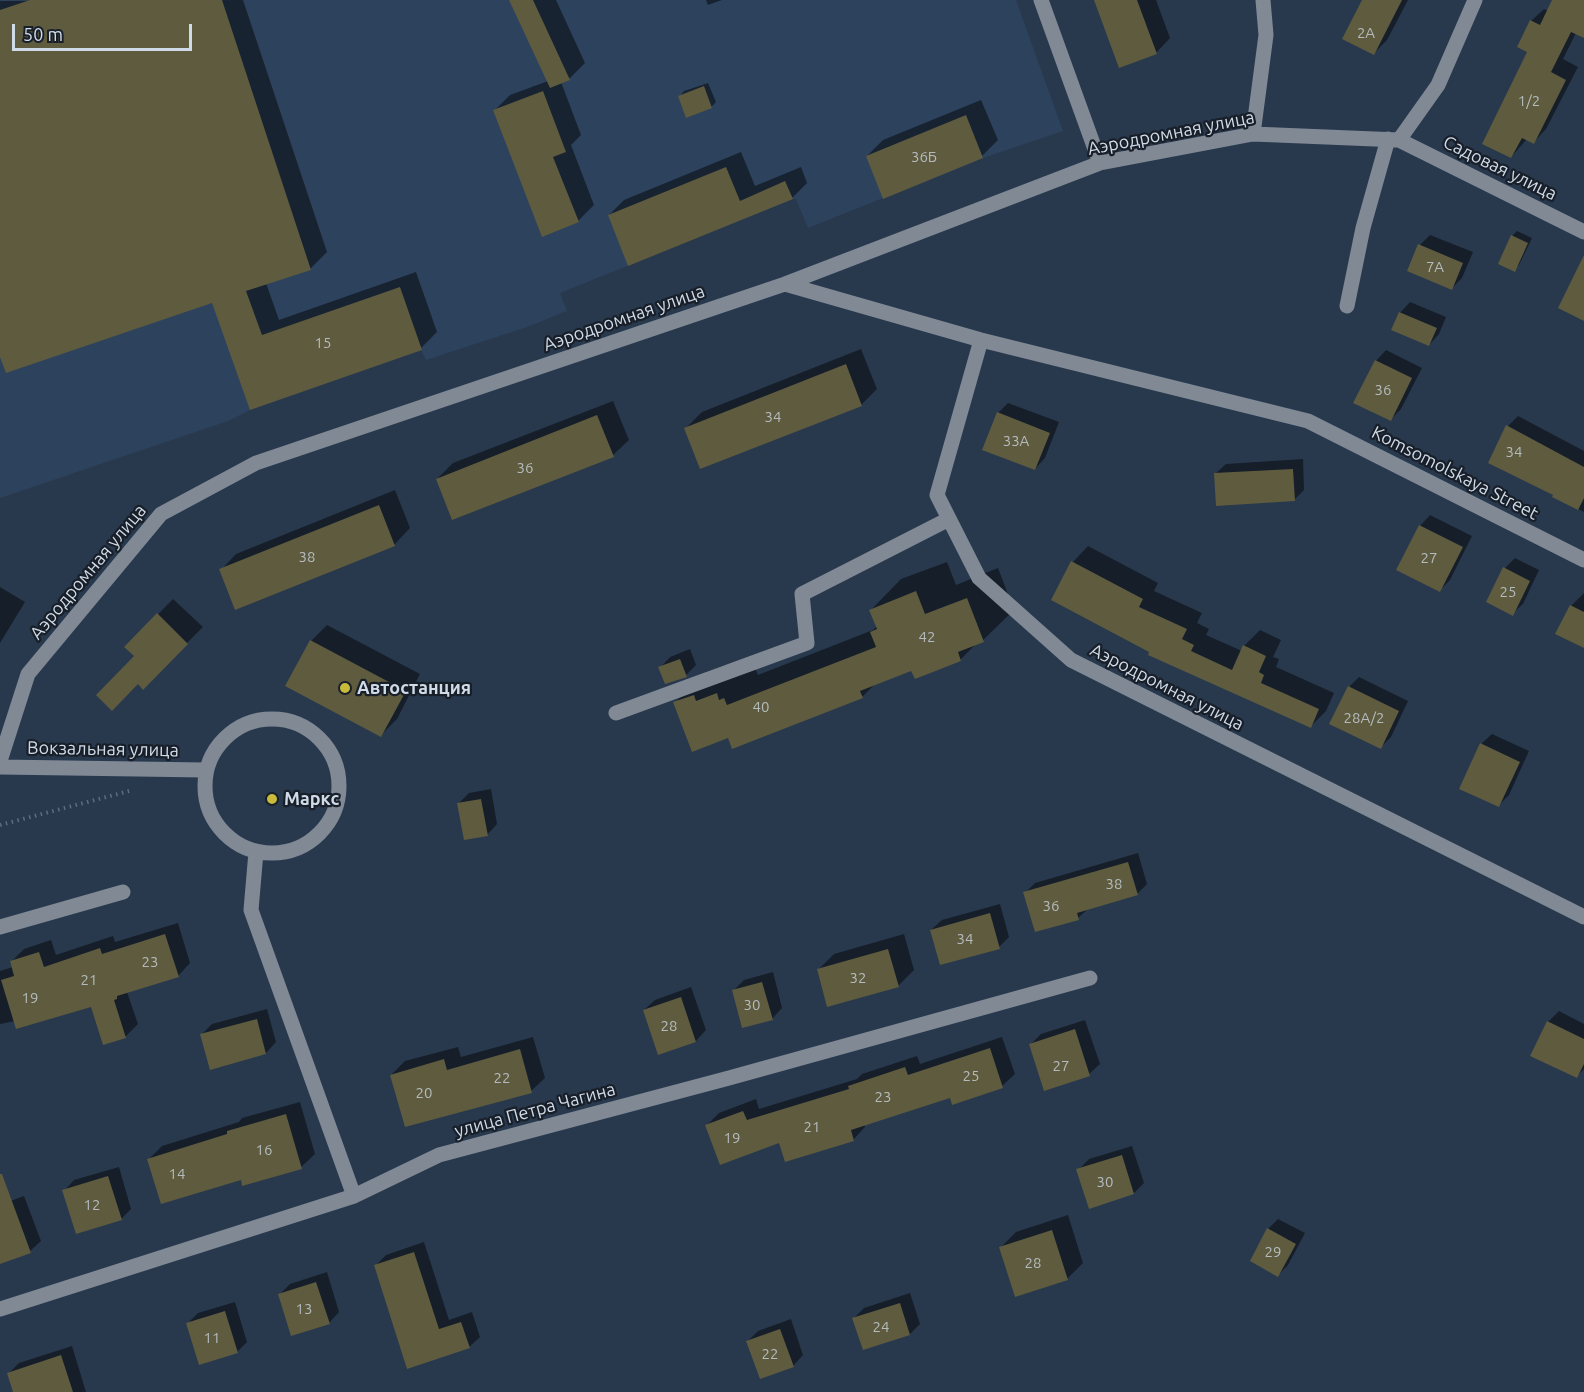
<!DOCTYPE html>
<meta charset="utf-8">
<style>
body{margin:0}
#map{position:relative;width:1584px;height:1392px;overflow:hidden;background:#28394e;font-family:Ubuntu,sans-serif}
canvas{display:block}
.scale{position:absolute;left:12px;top:24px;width:180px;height:27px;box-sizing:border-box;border:3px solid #d0dbe8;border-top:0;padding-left:8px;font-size:18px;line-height:21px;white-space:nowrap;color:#d0dbe8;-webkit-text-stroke:4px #181f29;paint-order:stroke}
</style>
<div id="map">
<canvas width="1584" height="1392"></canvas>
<div class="scale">50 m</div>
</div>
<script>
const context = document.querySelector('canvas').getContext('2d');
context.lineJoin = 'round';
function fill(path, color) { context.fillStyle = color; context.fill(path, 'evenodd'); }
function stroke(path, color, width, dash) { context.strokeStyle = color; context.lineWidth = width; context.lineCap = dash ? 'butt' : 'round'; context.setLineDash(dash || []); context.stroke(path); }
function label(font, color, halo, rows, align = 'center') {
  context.font = font + ' Ubuntu,sans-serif'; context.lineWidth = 4.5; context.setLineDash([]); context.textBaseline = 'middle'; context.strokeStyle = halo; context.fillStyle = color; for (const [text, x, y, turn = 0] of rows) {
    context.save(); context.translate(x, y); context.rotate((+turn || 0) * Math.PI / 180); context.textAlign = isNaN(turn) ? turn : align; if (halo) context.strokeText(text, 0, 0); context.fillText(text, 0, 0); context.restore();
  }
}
const built = new Path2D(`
 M0 0H1016L1063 131 983 158 808 228 796 199H793L560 293 567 311 527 327 426 360 421 350 250 410 228 421 0 498Z`);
const shadow = new Path2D(`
 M243 0 327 252 310 269 266 283 279 320 416 272 437 332 421 348 251 408 213 301 0 352V1Z
 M511 0H556L585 63 569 79 561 82 581 135 571 145 594 205 578 221 494 111 510 95 548 81Z
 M706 0H722L708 5Z
 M1096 0H1156L1170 38 1156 53Z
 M1364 0H1408L1387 40 1374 53Z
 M1554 0H1584V30L1576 33 1563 59 1578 67 1546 129 1534 142 1527 139 1511 157 1529 52 1531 21 1544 9 1548 11Z
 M708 83 716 102 711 107 680 96 684 91Z
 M981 100 998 140 982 156 884 197 867 156 883 140Z
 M741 152 755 186 801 167 807 183 792 198 609 215 624 200Z
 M1517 231 1532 238 1519 265 1514 270 1512 236Z
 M1430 235 1473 252 1462 278 1452 288 1420 245Z
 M1410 302 1446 317 1439 334 1429 345 1400 313Z
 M861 349 877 389 861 405 686 428 702 412Z
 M1386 350 1422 368 1401 409 1391 419 1376 361Z
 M613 401 629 440 613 455 437 479 453 463Z
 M1008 403 1059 422 1045 458 1035 469 998 413Z
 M1518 416 1584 451V512L1554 497 1555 494 1508 426Z
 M1303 459 1304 490 1294 500 1215 474 1226 464Z
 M395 490 410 528 395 544 236 608 221 570 236 554Z
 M1430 515 1472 536 1450 580 1440 590 1420 526Z
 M1088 546 1158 583 1154 591 1202 613 1197 623 1209 629 1206 635 1242 651 1244 646 1260 630 1281 640 1273 657 1279 659 1276 667 1334 693 1326 711 1310 727 1151 652 1053 600 1073 562Z
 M1515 558 1539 570 1523 604 1512 614 1505 568Z
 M947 562 956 585 998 568 1014 610 983 640 977 643 960 660 912 669 875 684 862 697 729 736 675 703 706 672 725 665 727 671 755 668 758 675 873 630 877 626 871 610 901 579Z
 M0 587 25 602 0 643Z
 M1584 593V644L1571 606Z
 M173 599 203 627 143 687 136 656 126 647Z
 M327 625 420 674 397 719 381 735 311 641Z
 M690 649 696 665 686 675 660 668 670 657Z
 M1359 677 1408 701 1391 737 1381 747 1349 687Z
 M1492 734 1529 751 1509 795 1498 806 1481 744Z
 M491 789 497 824 487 835 459 803 469 793Z
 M1138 853 1147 884 1137 894 1089 908 1078 918 1025 893 1035 883Z
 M1000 904 1009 937 999 947 931 930 942 920Z
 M178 923 190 963 178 976 127 992 138 1024 125 1037 92 1006 0 1024V971L13 967 11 962 24 949 51 940 56 955 113 936 115 942Z
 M904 934 914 970 898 986 818 970 834 954Z
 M773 972 782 1008 772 1019 733 991 744 980Z
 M691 987 706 1030 696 1041 659 1053 644 1010 655 1000Z
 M267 1009 276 1042 266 1053 202 1034 212 1024Z
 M1559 1011 1584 1024V1069L1577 1076 1548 1022Z
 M1085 1020 1100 1064 1089 1074 1031 1044 1041 1034Z
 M533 1037 545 1078 531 1091 391 1075 405 1061 458 1047 461 1057Z
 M1002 1037 1015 1074 1002 1086 951 1096 864 1124 865 1127 853 1140 780 1141 707 1125 719 1113 756 1099 759 1109 857 1079 862 1074 917 1056 920 1064Z
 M300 1102 315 1154 301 1167 242 1178 149 1159 162 1146 239 1122 242 1118Z
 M1132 1146 1144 1183 1134 1193 1078 1170 1089 1159Z
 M119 1167 131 1209 121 1219 64 1191 74 1180Z
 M24 1196 41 1241 30 1251 0 1262V1205Z
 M1068 1215 1083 1263 1067 1279 1001 1247 1016 1232Z
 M1278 1219 1305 1233 1288 1265 1278 1275 1268 1229Z
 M424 1242 449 1320 472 1312 480 1337 469 1347 408 1367 376 1265 386 1255Z
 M327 1272 339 1312 329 1323 280 1294 290 1284Z
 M910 1293 920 1324 910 1334 854 1318 864 1308Z
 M235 1302 247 1342 237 1352 188 1323 198 1313Z
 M791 1319 803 1355 793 1366 748 1341 758 1331Z
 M72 1346 86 1392H15L8 1374 19 1363Z`);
const building = new Path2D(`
 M30 0H222L311 270 246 291 262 335 400 287 422 350 250 410 212 303 6 373 0 357V10Z
 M509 0H533L570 80 550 88Z
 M1094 0H1137L1157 54 1119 68Z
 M1362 0H1402L1374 55 1342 39Z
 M1552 0H1584V38L1571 32 1551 72 1566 80 1534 144 1522 138 1511 158 1482 144 1527 52 1517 47 1530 20 1540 25Z
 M704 86 712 108 686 118 678 96Z
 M543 91 566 152 553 157 579 222 542 237 493 110Z
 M966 115 983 158 883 199 866 156Z
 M726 167 740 201 785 181 793 199 628 266 608 215Z
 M1511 235 1528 243 1515 272 1498 264Z
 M1418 244 1463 263 1452 290 1407 271Z
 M1584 255V321L1558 308Z
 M1399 312 1437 328 1429 346 1391 330Z
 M1375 360 1412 378 1391 421 1353 403Z
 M846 364 862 406 700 469 684 428Z
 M997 412 1050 433 1035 470 982 450Z
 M597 415 614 457 452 520 436 479Z
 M1506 425 1584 467V498L1578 510 1552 497 1553 495 1488 463Z
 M1293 469 1295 501 1216 506 1214 473Z
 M379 505 395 546 235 610 219 569Z
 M1419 525 1463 547 1440 592 1396 570Z
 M1071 561 1143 599 1139 607 1187 629 1182 639 1194 645 1191 651 1232 670 1243 645 1266 656 1259 672 1264 675 1261 683 1319 709 1311 728 1148 655 1149 652 1051 600Z
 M1503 567 1530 581 1513 616 1486 602Z
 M916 591 925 614 967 598 984 642 958 652 961 661 915 679 911 671 860 691 863 698 732 749 728 738 692 752 673 702 694 695 696 701 717 693 719 700 724 698 727 705 876 647 870 632 877 629 869 610Z
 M1570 605 1584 612V648L1555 634Z
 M157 613 188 644 143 690 138 684 112 711 96 695 134 656 124 647Z
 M310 640 406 691 381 737 285 686Z
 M680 659 687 677 665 684 658 667Z
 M1348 686 1399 711 1381 749 1329 724Z
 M1480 743 1520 762 1499 807 1459 789Z
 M481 799 488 836 464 840 457 803Z
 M1128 862 1138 895 1077 913 1079 920 1035 932 1023 892Z
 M990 913 1000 949 940 965 930 930Z
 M165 934 179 977 117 996V999L114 1000 126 1038 103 1045 91 1007 16 1029 1 980 14 976 10 961 39 952 44 967 100 948 102 954Z
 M888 949 899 987 827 1007 817 969Z
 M762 982 773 1020 742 1028 732 990Z
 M681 997 696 1042 658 1055 643 1010Z
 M257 1019 266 1054 210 1070 200 1034Z
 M1547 1021 1584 1039V1064L1577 1078 1530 1056Z
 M1075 1029 1090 1076 1044 1091 1029 1044Z
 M990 1048 1003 1088 952 1105 950 1098 851 1130 854 1141 785 1162 779 1143 720 1165 705 1125 743 1111 747 1120 849 1089 848 1086 905 1067 908 1075Z
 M520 1049 532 1093 405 1127 390 1075 444 1059 447 1070Z
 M286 1114 302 1169 242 1186 241 1180 161 1204 147 1159 227 1134V1131Z
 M1122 1155 1134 1194 1089 1209 1076 1169Z
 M0 1174H2L31 1253 0 1264Z
 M108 1176 122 1220 76 1234 62 1190Z
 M1267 1228 1296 1244 1278 1277 1250 1261Z
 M1052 1230 1068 1280 1015 1297 999 1247Z
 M414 1252 439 1329 461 1322 470 1348 407 1369 374 1265Z
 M316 1282 330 1324 291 1336 278 1294Z
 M900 1303 910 1335 863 1350 852 1318Z
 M225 1311 238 1353 199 1365 186 1323Z
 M780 1329 794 1367 760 1379 746 1341Z
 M61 1355 73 1392H13L7 1373Z`);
const path = new Path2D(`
 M0 825 133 790`);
const minor = new Path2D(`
 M1041 0 1100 163
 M1253 134 1266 35 1263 0
 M1399 140 1438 85 1475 0
 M785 284 981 340 1308 421 1584 560
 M1347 306 1363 228 1388 139
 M981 340 937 495 979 578 1071 660 1584 917
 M616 713 807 643 802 594 949 519
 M205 786a67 67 0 1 1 134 0a67 67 0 1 1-134 0Z
 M0 761 28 674 161 514 256 463 785 284 1100 163 1253 134 1399 140 1584 232
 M0 767 205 770
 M256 852 251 910 354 1196
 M0 927 123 892
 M0 1309 354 1196 439 1155 729 1078 1090 978`);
const markers = [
 [345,688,6,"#c8bb3b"],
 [272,799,6,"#c8bb3b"]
];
const numberNames = [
 ["2А",1366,33],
 ["1/2",1529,101],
 ["36Б",924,157],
 ["7А",1435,267],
 ["15",323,343],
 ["36",1383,390],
 ["34",773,417],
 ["33А",1016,441],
 ["34",1514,452],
 ["36",525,468],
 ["38",307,557],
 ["27",1429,558],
 ["25",1508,592],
 ["42",927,637],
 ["40",761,707],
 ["28А/2",1364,718],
 ["38",1114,884],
 ["36",1051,906],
 ["34",965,939],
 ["23",150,962],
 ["32",858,978],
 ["21",89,980],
 ["19",30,998],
 ["30",752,1005],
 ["28",669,1026],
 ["27",1061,1066],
 ["25",971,1076],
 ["22",502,1078],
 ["20",424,1093],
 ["23",883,1097],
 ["21",812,1127],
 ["19",732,1138],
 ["16",264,1150],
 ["14",177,1174],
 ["30",1105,1182],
 ["12",92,1205],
 ["29",1273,1252],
 ["28",1033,1263],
 ["13",304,1309],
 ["24",881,1327],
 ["11",212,1338],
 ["22",770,1354]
];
const streetNames = [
 ["Аэродромная улица",1171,133,-11],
 ["Садовая улица",1500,168,26],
 ["Аэродромная улица",624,318,-19],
 ["Komsomolskaya Street",1455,473,27],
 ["Аэродромная улица",88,572,-50],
 ["Аэродромная улица",1167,687,27],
 ["Вокзальная улица",103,749,1],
 ["улица Петра Чагина",535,1110,-15]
];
const poiNames = [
 ["Автостанция",357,688],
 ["Маркс",284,799]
];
fill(built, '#2d425d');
fill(shadow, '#0007');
fill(building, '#5e5b3e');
stroke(path, '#5d6c7e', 4, [1.5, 4.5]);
stroke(minor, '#818995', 15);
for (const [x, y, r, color] of markers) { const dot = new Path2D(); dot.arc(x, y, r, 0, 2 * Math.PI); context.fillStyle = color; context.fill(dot); stroke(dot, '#181f29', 2); }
label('15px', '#b4bbbe', null, numberNames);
label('18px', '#d0dbe8', '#181f29', streetNames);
label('bold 18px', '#d0dbe8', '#181f29', poiNames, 'left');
</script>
